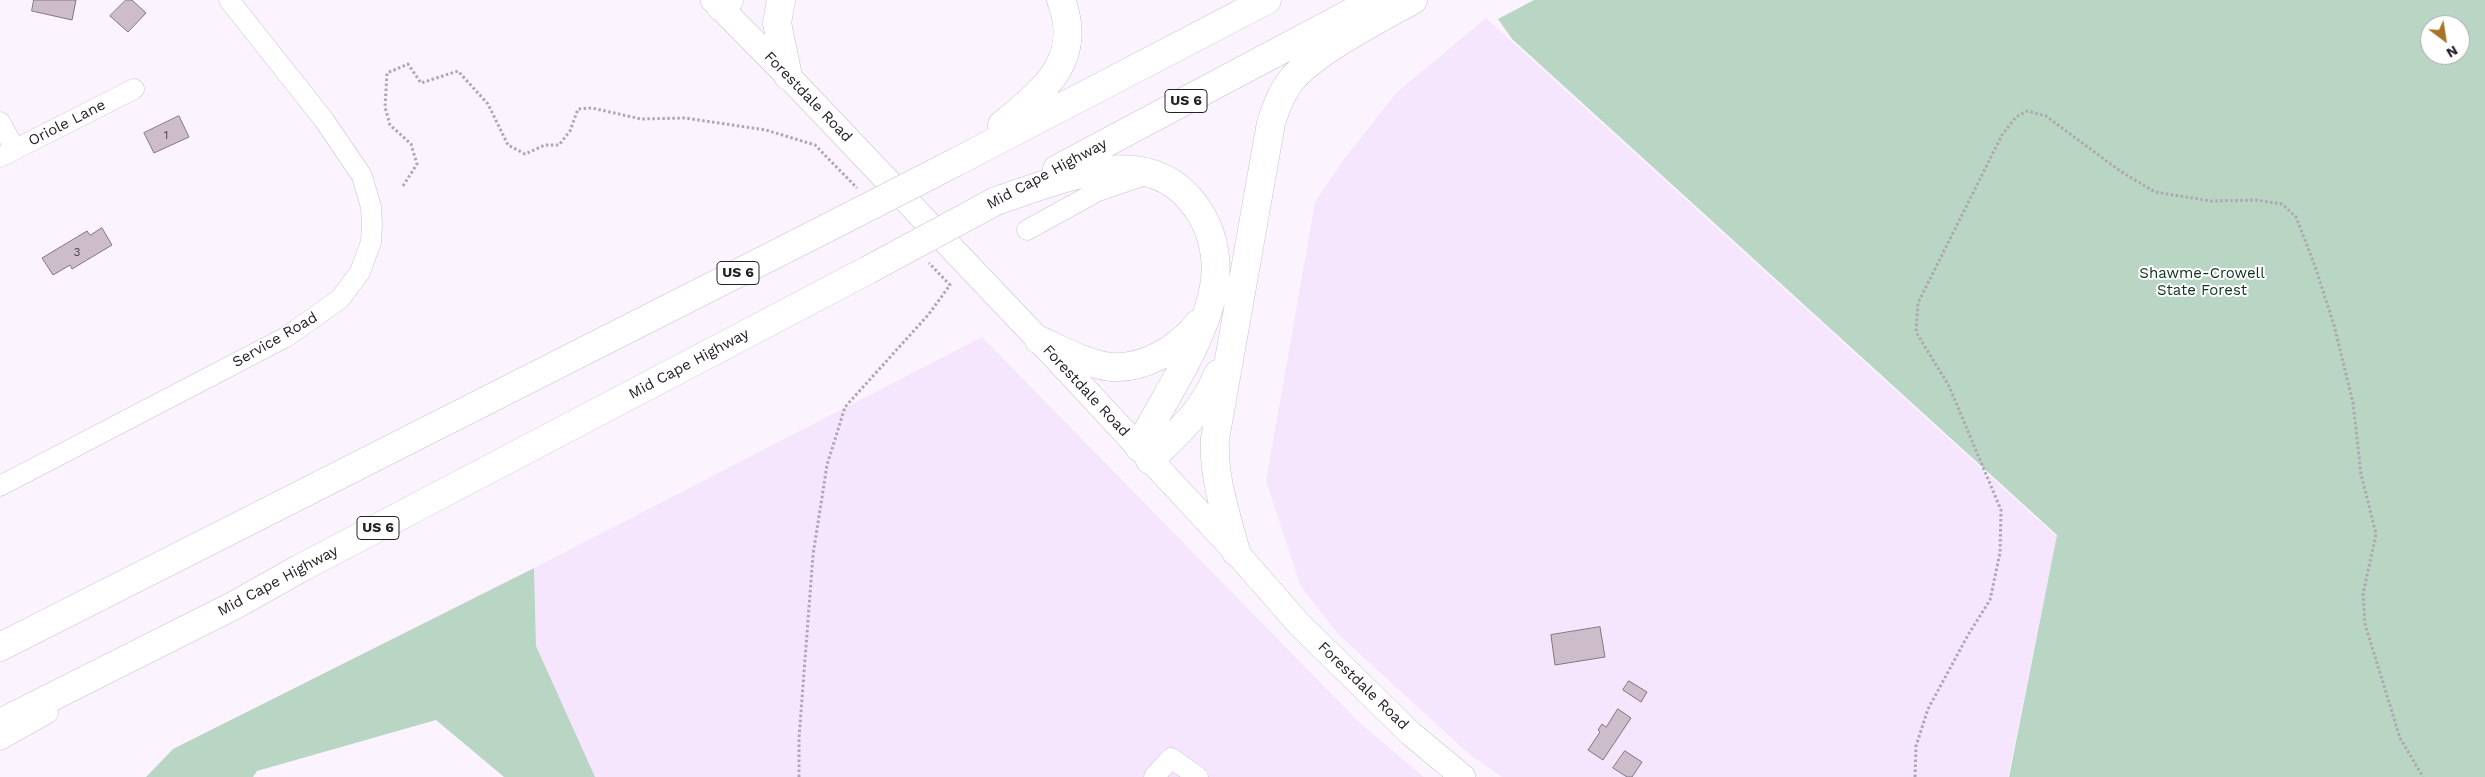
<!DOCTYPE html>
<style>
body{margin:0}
#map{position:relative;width:2485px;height:777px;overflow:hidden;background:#fbf4ff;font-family:"Work Sans",sans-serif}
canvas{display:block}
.north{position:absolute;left:2420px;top:15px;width:50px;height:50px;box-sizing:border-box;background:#fff;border:1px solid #a8a6a9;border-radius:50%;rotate:149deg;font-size:14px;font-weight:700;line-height:20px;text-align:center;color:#252027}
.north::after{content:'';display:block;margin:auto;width:18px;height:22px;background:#a57429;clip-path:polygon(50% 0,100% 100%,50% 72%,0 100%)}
</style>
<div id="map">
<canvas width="2485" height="777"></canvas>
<div class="north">N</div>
</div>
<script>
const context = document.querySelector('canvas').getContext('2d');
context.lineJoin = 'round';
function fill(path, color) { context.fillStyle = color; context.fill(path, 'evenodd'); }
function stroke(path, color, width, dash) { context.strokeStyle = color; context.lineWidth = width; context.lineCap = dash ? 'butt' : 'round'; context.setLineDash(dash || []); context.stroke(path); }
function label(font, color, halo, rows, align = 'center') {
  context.font = font + ' "Work Sans",sans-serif'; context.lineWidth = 4; context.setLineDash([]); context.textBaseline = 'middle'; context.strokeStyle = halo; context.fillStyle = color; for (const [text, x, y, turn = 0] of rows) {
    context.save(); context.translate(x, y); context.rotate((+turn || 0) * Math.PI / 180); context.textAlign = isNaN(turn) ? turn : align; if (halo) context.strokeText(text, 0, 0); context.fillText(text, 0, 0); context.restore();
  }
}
const built = new Path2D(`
 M1486 18 2057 537 2008 777H1502L1470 755 1338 634 1300 585 1266 481 1315 202 1345 158 1396 93Z
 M982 337 1361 724 1424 777H593L536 646 534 568Z`);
const green = new Path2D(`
 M1534 0H2485V777H2009L2057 535 1512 39 1498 19ZM2430 25H2460V55H2430Z
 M534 568 536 646 595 777H504L436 720 257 771 253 777H146L173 749Z`);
const building = new Path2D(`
 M34 0H76L72 20 32 11Z
 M126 0H132L146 13 128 32 110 16Z
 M179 116 189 137 154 153 144 133Z
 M102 228 112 245 72 269 70 265 53 275 42 258 87 231 90 235Z
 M1600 627 1605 657 1555 665 1551 635Z
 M1629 681 1647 692 1641 702 1623 690Z
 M1618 709 1631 718 1603 760 1588 750 1600 732 1598 730 1602 724 1606 727Z
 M1625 751 1642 762 1632 777H1627L1613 768Z`);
const path = new Path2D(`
 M403 186 417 164 411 144 390 125 385 107 387 73 408 64 421 83 458 71 488 104 508 145 525 154 545 145H559L570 131 578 109 592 108 641 119 685 118 766 130 815 145 857 188
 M799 777V738L813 555 827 465 845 407 929 314 950 285 929 263
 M1915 777 1916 746 1928 709 1968 635 1990 600 2000 553 2001 510 1949 386 1916 332 1918 303 2002 135 2016 117 2027 111 2046 116 2120 171 2155 192 2211 201 2255 200 2282 204 2296 217 2315 266 2334 325 2353 403 2361 474 2376 534 2363 594 2365 624 2400 738 2423 777`);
const minor = new Path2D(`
 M0 122 15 149
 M0 157 134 89
 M1027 230 1098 191 1145 175
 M0 486 286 337 340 299 360 272 371 242 372 225 371 207 362 176 324 120 229 0
 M0 740 48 713
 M1154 777 1171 758 1198 777`);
const major = new Path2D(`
 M713 0 788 76 1039 340 1236 552 1298 623 1410 733 1463 777`);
const highway = new Path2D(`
 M781 0 777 23 788 76
 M721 7 729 0
 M1002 125C1044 90 1084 60 1061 0
 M958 161 1267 0
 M1057 169 1375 0
 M996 201C1063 179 1155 135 1202 216 1216 240 1219 271 1212 297 1198 351 1164 398 1139 447
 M1039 340C1061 350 1087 364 1111 367 1145 369 1178 349 1198 324
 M1150 460C1179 431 1203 412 1218 374
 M1236 552C1226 514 1213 478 1215 439L1271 123C1276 107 1282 91 1293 78 1318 50 1379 19 1413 0
 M0 647 827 228
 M0 723 233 606 299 569 868 270`);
const highwayBridge = new Path2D(`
 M827 228 958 161
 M868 270 996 201`);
const numberNames = [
 ["1",166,135],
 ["3",77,252]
];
const shields = [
 [1186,101,42],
 [738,273,42],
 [378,528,42]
];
const shieldNames = [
 ["US 6",1186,101],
 ["US 6",738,273],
 ["US 6",378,528]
];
const streetNames = [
 ["Forestdale Road",808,97,46],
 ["Oriole Lane",67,123,-27],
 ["Mid Cape Highway",1047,174,-28],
 ["Service Road",275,340,-30],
 ["Mid Cape Highway",689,364,-28],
 ["Forestdale Road",1086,391,47],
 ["Mid Cape Highway",278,581,-28],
 ["Forestdale Road",1363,686,44]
];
const parkNames = [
 ["Shawme-Crowell",2202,274],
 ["State Forest",2202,291]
];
fill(built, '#f5e6fe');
fill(green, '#b9d6c4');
fill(building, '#cdbcca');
stroke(building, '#847582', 1);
stroke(minor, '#cabfd0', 21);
stroke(major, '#cabfd0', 26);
stroke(highway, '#cabfd0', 29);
stroke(path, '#aea7b1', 3, [2.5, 2.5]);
stroke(minor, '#fff', 20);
stroke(major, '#fff', 25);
stroke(highway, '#fff', 28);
stroke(highwayBridge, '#cabfd0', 29, []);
stroke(highwayBridge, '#fff', 28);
label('12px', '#4f4750', null, numberNames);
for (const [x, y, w] of shields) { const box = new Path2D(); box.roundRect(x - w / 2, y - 11.5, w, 23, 4); context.fillStyle = '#fff'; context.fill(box); stroke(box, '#252027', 1); }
label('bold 14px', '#252027', null, shieldNames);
label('15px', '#252027', '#fff', streetNames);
label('15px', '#0e3321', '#fff', parkNames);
</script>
